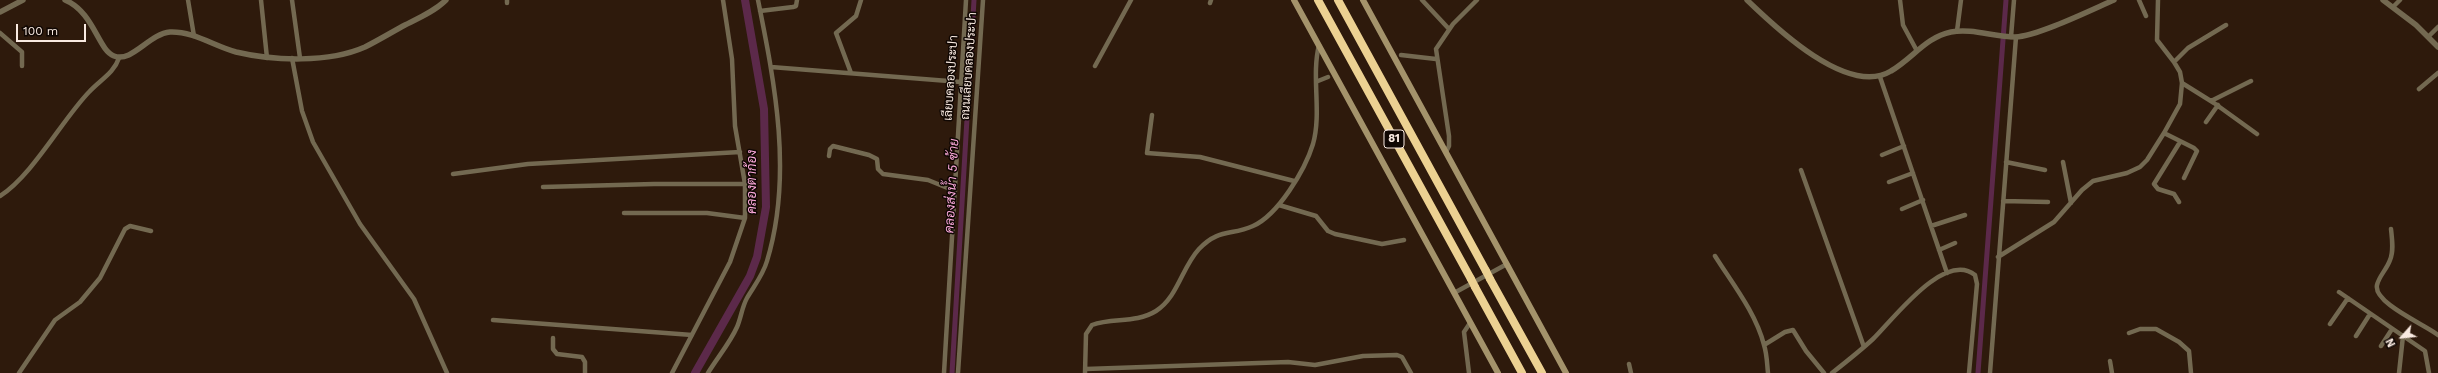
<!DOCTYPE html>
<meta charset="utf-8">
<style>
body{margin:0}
#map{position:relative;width:2438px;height:373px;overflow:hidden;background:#2e1a0c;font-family:"Work Sans",sans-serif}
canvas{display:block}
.north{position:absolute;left:2382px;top:317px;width:40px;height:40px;-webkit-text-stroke:3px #100703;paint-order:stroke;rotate:243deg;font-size:11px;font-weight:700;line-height:16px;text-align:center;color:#f9eae1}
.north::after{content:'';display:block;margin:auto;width:14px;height:18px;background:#f9eae1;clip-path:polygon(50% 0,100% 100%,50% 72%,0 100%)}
.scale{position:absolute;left:16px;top:24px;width:70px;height:18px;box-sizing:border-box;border:2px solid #f9eae1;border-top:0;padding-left:5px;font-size:12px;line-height:14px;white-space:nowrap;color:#f9eae1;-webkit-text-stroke:3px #100703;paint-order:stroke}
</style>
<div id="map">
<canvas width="2438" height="373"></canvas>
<div class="north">N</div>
<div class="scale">100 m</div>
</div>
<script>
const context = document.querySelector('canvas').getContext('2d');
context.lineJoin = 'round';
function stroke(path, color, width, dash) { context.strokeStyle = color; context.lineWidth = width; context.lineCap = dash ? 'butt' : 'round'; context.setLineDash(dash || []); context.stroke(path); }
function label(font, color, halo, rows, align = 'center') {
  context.font = font + ' "Work Sans",Sarabun,sans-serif'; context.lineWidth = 3; context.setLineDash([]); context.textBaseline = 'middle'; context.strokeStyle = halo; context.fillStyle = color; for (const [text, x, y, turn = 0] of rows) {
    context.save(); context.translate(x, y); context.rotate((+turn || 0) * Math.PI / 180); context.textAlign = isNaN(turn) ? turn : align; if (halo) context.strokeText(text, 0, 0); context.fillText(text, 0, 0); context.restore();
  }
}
const canal = new Path2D(`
 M952 373 974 0
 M1978 373 2006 0`);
const river = new Path2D(`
 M695 373 750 276 757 257 766 207 764 109 745 0`);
const minor = new Path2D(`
 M188 0 194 36
 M261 0 267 58
 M292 0 300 58
 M507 0V3
 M1422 0 1449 29
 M1900 0 1903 25 1917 51
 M2139 0 2146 16
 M1210 3 1211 0
 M2393 7 2400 0
 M760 11 793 7 796 6 797 0
 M1957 31 1961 0
 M0 33 22 52V66
 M2011 37 2014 0
 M2428 37 2438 27
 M1401 55 1436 59
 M292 58 302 111 313 142 360 224 414 299 447 373
 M2174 62 2188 48 2226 25
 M1095 66 1131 0
 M771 67 961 82
 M851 73 836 33 856 16 861 0
 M1880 77 1947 273
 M1318 81 1328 77
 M2182 83 2214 103 2257 134
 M2419 89 2438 73
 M2211 101 2251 81
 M1152 115 1147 153 1200 157 1294 181
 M2206 122 2218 105
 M2164 133 2194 148 2197 151 2184 178
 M1446 152 1449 146V136L1436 49 1453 24 1477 0
 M1882 155 1904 146
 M829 156 830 149 833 146 869 155 877 159 878 169 883 174 928 180 955 191
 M2006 162 2045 170
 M2063 162 2071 203
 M1801 170 1864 347
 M453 174 528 164 740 152
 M1889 182 1913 173
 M543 187 654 184H745
 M0 196C32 176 62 120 89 92 100 80 114 73 119 58
 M2003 201 2048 202
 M2179 202 2174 194 2158 189 2154 184 2180 142
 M1279 205 1316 216 1328 231 1335 234 1382 244 1404 240
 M1902 209 1923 200
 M624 213H707L745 218
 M1931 226 1965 215
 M2391 229C2392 239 2394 251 2390 260 2387 269 2379 276 2377 285 2373 303 2426 325 2438 335
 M1939 250 1955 243
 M1715 256C1732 283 1756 313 1764 345 1767 354 1767 364 1768 373
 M1998 257 2054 222 2082 190 2093 181 2127 173 2140 167 2147 160 2164 133 2180 104 2182 83 2180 72 2174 62 2157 40 2158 0
 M2339 292 2425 351 2429 373
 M1454 293 1507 264
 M493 320 692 335
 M2330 324 2348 298
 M2129 333 2140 329H2156L2179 342 2189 351 2191 373
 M2356 336 2370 314
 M553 338V349L557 354 582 357 585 362V373
 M1764 345 1785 332 1793 330 1806 351 1824 373
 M2381 346 2392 329
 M2110 361 2112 373
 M1629 364 1631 373
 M1086 369 1288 362 1315 365 1363 356 1397 355 1402 357 1411 373
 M19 373 55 320 80 302 100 278 125 229 130 226 151 231
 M672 373 730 262 745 218V184L735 126 732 59 723 0
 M708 373C717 358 730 343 737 327 741 318 742 307 747 298 754 286 763 275 767 261 793 176 775 84 758 0
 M944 373 966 0
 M958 373 983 0
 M1085 373 1086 334 1092 325C1113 317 1135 324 1156 311 1178 297 1182 267 1199 249 1219 228 1231 236 1253 226 1278 215 1305 170 1313 144 1322 112 1311 77 1319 45
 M1469 373 1464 332 1470 323
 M1832 373C1846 362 1860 351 1873 339 1892 321 1944 250 1975 275L1977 284 1969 373
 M1990 373 2016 37
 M2399 373 2403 336`);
const tertiary = new Path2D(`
 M65 0C94 12 98 50 114 56 132 63 149 34 170 32 193 31 214 46 236 52 274 61 329 63 365 47 379 40 392 32 405 25 419 18 435 11 446 0
 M1747 0C1776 28 1848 97 1891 71 1912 59 1926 37 1951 32 1972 28 1994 37 2015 37 2038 36 2091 10 2114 0
 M2383 0 2416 25 2438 47
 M0 12 23 0`);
const secondary = new Path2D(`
 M1294 0 1498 373
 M1363 0 1566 373`);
const motorway = new Path2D(`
 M1318 0 1471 279
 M1338 0 1486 271
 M1490 279 1542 373
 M1475 287 1522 373`);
const motorwayBridge = new Path2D(`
 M1486 271 1490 279
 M1471 279 1475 287`);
const shields = [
 [1394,139,20]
];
const shieldNames = [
 ["81",1394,139]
];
const streetNames = [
 ["ถนนเลียบคลองประปา",969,66,-86],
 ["เลียบคลองประปา",951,78,-86]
];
const waterNames = [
 ["คลองตาก้อง",752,182,-90],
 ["คลองส่งน้ำ 5 ซ้าย",952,186,-87]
];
stroke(canal, '#5c294a', 5);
stroke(river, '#5c294a', 8);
stroke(minor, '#736951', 4.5);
stroke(tertiary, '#736951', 5.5);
stroke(secondary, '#a4936b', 6);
stroke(motorway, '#ecd192', 8);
stroke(motorwayBridge, '#ecd192', 8);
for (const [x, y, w] of shields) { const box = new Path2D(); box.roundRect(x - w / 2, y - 9, w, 18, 3); context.fillStyle = '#100703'; context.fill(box); stroke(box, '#f9eae1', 1); }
label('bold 11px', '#f9eae1', null, shieldNames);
label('12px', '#f9eae1', '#100703', streetNames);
label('italic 13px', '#feabdd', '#100703', waterNames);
</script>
